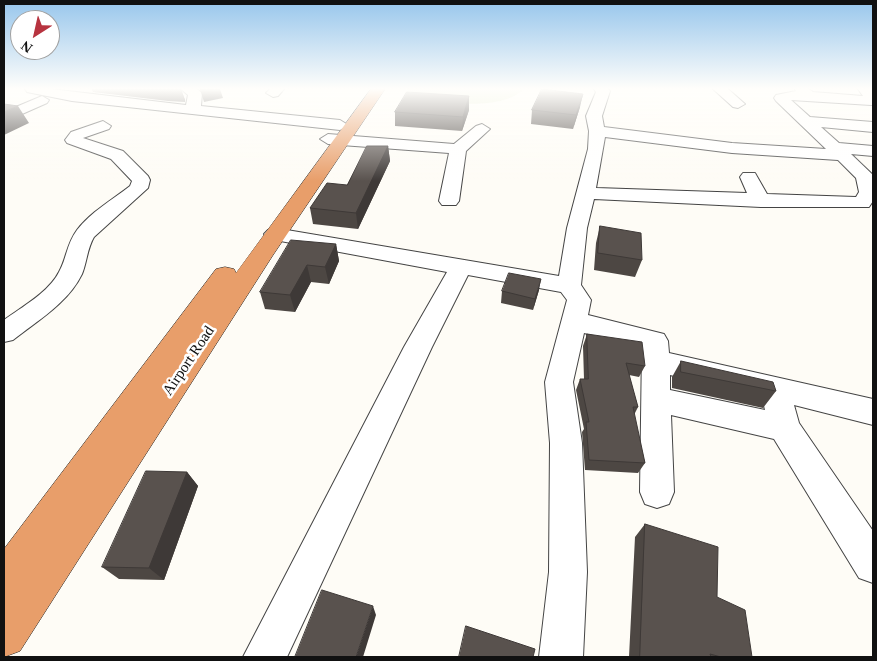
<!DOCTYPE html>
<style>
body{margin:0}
#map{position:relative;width:877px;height:661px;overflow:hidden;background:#fefcf6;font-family:"Times New Roman",serif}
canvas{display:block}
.frame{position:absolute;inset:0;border:5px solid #111;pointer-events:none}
.north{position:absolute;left:10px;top:10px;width:50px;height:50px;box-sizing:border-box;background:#fff;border:1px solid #a0a0a0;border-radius:50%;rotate:215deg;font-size:14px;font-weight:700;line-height:20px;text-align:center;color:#111}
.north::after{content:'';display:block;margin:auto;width:18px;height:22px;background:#b7333f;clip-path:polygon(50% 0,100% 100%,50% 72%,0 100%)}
</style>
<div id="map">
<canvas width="877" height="661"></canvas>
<div class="frame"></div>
<div class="north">N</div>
</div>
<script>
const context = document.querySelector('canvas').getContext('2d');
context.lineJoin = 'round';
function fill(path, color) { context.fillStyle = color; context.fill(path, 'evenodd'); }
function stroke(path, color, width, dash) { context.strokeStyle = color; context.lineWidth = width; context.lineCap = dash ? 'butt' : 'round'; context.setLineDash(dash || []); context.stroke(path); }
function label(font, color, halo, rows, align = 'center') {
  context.font = font + ' "Times New Roman",serif'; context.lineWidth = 5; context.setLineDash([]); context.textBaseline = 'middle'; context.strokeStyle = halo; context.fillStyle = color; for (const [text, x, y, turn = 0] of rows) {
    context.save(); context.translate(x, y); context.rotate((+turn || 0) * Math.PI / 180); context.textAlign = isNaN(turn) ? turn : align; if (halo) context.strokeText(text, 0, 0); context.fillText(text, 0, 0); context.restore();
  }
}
const pitch = new Path2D(`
 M406 89H523C505 112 427 105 406 89Z`);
const minor = new Path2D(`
 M25 89H51L186 105 188 95 181 89H197L202 93 201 106 340 120 348 125 340 130 72 101 27 92Z
 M270 89H284L278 96 273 97 266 93Z
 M594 89H608L610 91 602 116 604 127 732 143 826 149 776 101 774 98 776 95 796 91 795 89H809L813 92 863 96 858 89H872L873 105H871L791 100 810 117 873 122V132L821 127 839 143 873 146V156L851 154 873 175V201L869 207H761L594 199 587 228 581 285 591 300 588 315 664 334 668 341 669 353 873 399V425L794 405 799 423 873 531V583L859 578 774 439 671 415 674 492 669 504 657 508 645 504 640 492 642 347 584 333 573 382 582 443 587 572 583 657H539L549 572 550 443 545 382 567 300 561 292 468 275 432 347 287 657H243L404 347 447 272 275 240 268 238 264 234 268 230 275 228 559 276 567 228 588 149 589 131 586 116 596 92ZM605 137 732 153 838 160 856 178 859 192 856 197 767 194 755 173H743L740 177 747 193 596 188ZM670 375 762 397 765 410 670 390Z
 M713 89H728L745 104 738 108 733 107Z
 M42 96 49 100 47 103 4 122V112Z
 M103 121 111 126 109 129 83 138 123 151 148 176 150 180 148 188 94 237C87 249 87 262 82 274 68 303 37 321 13 340L4 342V320C22 307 49 292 59 272 67 258 66 245 77 230 91 212 112 200 130 186L132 181 111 159 67 143 65 140 71 132Z
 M482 124 490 129 466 151 459 201 456 205H442L439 201 449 153 328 144 320 139 328 134 454 144 476 126Z`);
const highway = new Path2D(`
 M371 89H385L273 255 20 651 4 657V549L216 269 225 267 234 269 236 273Z`);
const wall = new Path2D(`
 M92 89H181L185 100V102L168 101 93 92Z
 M469 96V110L462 131 395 126V112Z
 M580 107 573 129 531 124 532 110Z
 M388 146 390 161 358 229 313 224 310 208 347 185Z
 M600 226 642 260 635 277 594 270 596 243Z
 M336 244 339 261 329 284 311 282 295 312 265 309 260 292Z
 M539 290 533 310 501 303 502 291Z
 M587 334 645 366 639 377 629 375 638 407 634 415 645 463 638 473 585 470 582 432 584 429 576 390 580 379H584L583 346Z
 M681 361 776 391 763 408 672 388V377Z
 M187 472 198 486 164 580 119 579 102 567Z
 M645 524 752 657H629L635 537Z`);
const shadedWall = new Path2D(`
 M180 89H181L185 100V102Z
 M200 89H220L223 98 204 102Z
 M583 94 580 107 573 129 576 115Z
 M469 96V110L462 131 463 117Z
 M18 106 29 123 4 135V112Z
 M388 146 390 161 358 229 356 213Z
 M336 244 339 261 329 284 325 267Z
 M307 265 311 282 295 312 290 295Z
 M541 279 539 290 533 310 535 299Z
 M187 472 198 486 164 580 149 568Z
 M373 606 376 615 363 657H356Z`);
const building = new Path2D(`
 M542 89 583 94 576 115 532 110Z
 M407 92 469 96 463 117 395 112Z
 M4 104 18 106 4 112Z
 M367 146H388L356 213 310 208 327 183 347 185Z
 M600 226 641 233 642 260 598 253Z
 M291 240 336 244 325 267 307 265 290 295 260 292Z
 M509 273 541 279 535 299 502 291Z
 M587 334 642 342 645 366 626 363 638 407H633L645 463 589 460 586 422H589L580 379H588Z
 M681 361 773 382 776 391 681 372Z
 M146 471 187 472 149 568 102 567Z
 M645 524 718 547 717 597 745 610 752 657H721L710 654 711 657H640Z
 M322 590 373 606 356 657H295Z
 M466 626 535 649 533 657H459Z`);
const streetNames = [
 ["Airport Road",189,361,-56]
];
fill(pitch, '#e6efd2');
stroke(minor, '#444', 2);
stroke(highway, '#222', 1);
fill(minor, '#fff');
fill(highway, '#e89e6a');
fill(wall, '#4d4743');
fill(shadedWall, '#3e3937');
fill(building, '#59524e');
stroke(building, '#3e3937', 1);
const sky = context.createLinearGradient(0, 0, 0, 181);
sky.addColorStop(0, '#97c6ec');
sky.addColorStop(0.49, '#fffefb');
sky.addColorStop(1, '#fffefb00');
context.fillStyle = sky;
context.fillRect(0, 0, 877, 181);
label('15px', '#111', '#fff', streetNames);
</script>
